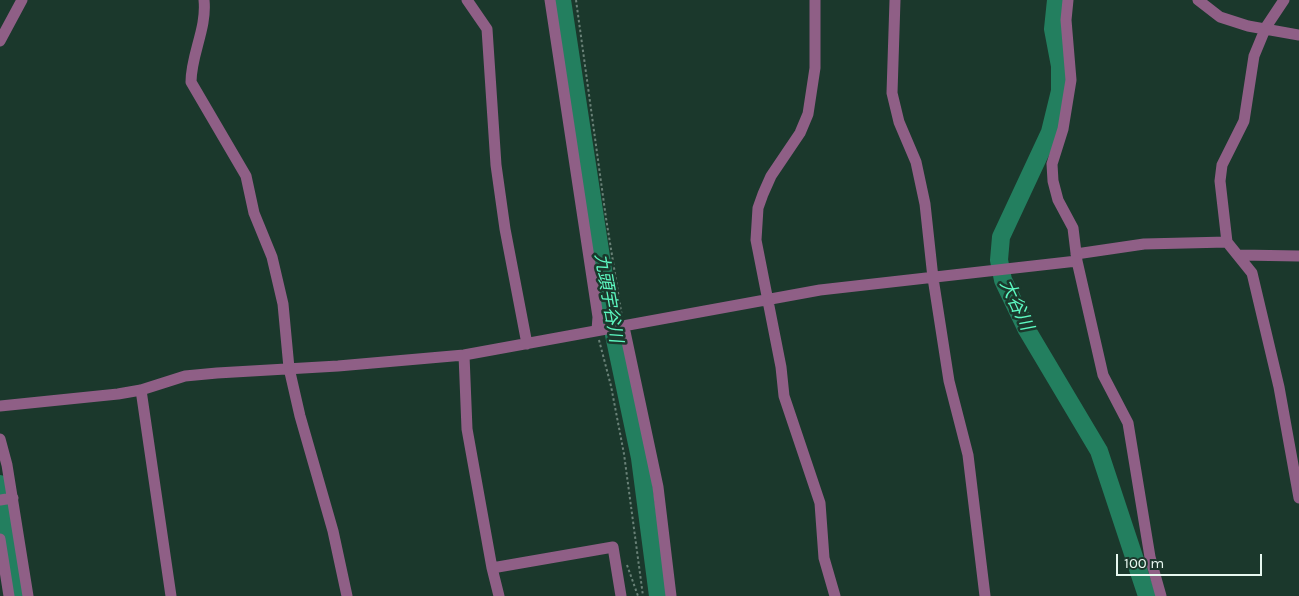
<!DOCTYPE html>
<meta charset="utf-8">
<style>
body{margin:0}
#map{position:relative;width:1299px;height:596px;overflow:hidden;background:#1b382c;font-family:Karla,sans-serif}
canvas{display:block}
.scale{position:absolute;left:1116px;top:554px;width:146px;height:22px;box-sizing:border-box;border:2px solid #e7f8f0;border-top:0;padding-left:6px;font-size:15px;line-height:18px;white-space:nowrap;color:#e7f8f0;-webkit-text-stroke:4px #1b382c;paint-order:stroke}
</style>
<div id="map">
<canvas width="1299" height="596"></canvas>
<div class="scale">100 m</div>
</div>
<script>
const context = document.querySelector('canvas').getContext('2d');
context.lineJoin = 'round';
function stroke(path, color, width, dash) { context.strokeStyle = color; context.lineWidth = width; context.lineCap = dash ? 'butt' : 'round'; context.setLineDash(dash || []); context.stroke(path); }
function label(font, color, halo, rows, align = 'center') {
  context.font = font + ' Karla,"Noto Sans JP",sans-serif'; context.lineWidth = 5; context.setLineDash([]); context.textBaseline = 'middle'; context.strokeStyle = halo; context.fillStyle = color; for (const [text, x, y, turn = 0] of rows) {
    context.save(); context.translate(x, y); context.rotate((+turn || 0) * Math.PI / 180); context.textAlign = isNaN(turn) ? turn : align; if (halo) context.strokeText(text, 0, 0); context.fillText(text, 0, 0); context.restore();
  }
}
const river = new Path2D(`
 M562 0 610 316 640 458 658 596
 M1056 0 1053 29 1060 66V91L1050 132 1001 237 999 260 1003 280 1027 330 1099 451 1147 596
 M0 484 19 596`);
const path = new Path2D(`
 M576 0 606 218 622 317
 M599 340 611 386 624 454 643 596
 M627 565 638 596`);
const minor = new Path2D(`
 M204 0C207 29 191 54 191 82L246 176 254 213 272 257 283 304 289 368 300 416 333 531 347 596
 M467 0 487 29 496 165 505 229 527 344
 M550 0 598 317 597 330
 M815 0V68L808 114 800 133 771 176 763 194 758 208 756 240 781 367 784 396 820 503 824 558 835 596
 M895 0 892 93 899 122 916 162 925 204 933 278 949 381 968 455 985 596
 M1068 0 1066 20 1071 80 1063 129 1052 164 1053 181 1058 200 1073 228 1077 261 1103 375 1128 423 1150 557 1161 596
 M1198 0 1220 17 1248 26 1299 35
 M1284 0 1266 27 1254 56 1244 121 1222 165 1220 181 1227 242 1252 273 1279 387 1299 498
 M0 41 22 0
 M1076 254 1144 244 1227 242
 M1240 255 1299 256
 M624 327 658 487 671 596
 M464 355 467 429 492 568 499 596
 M141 390 171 596
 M0 406 118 394 141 390 185 376 217 373 338 366 464 355 820 290 1077 261
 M0 439 7 465 28 596
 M0 500 13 498
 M0 539 9 596
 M492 568 613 547 621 596`);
const waterNames = [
 ["九頭宇谷川",608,298,80],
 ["大谷川",1016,305,65]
];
stroke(river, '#237f5f', 18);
stroke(path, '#6a8278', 2, [2.5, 2.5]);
stroke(minor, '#8f5f86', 11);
label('italic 18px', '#5df8c1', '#1b382c', waterNames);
</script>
